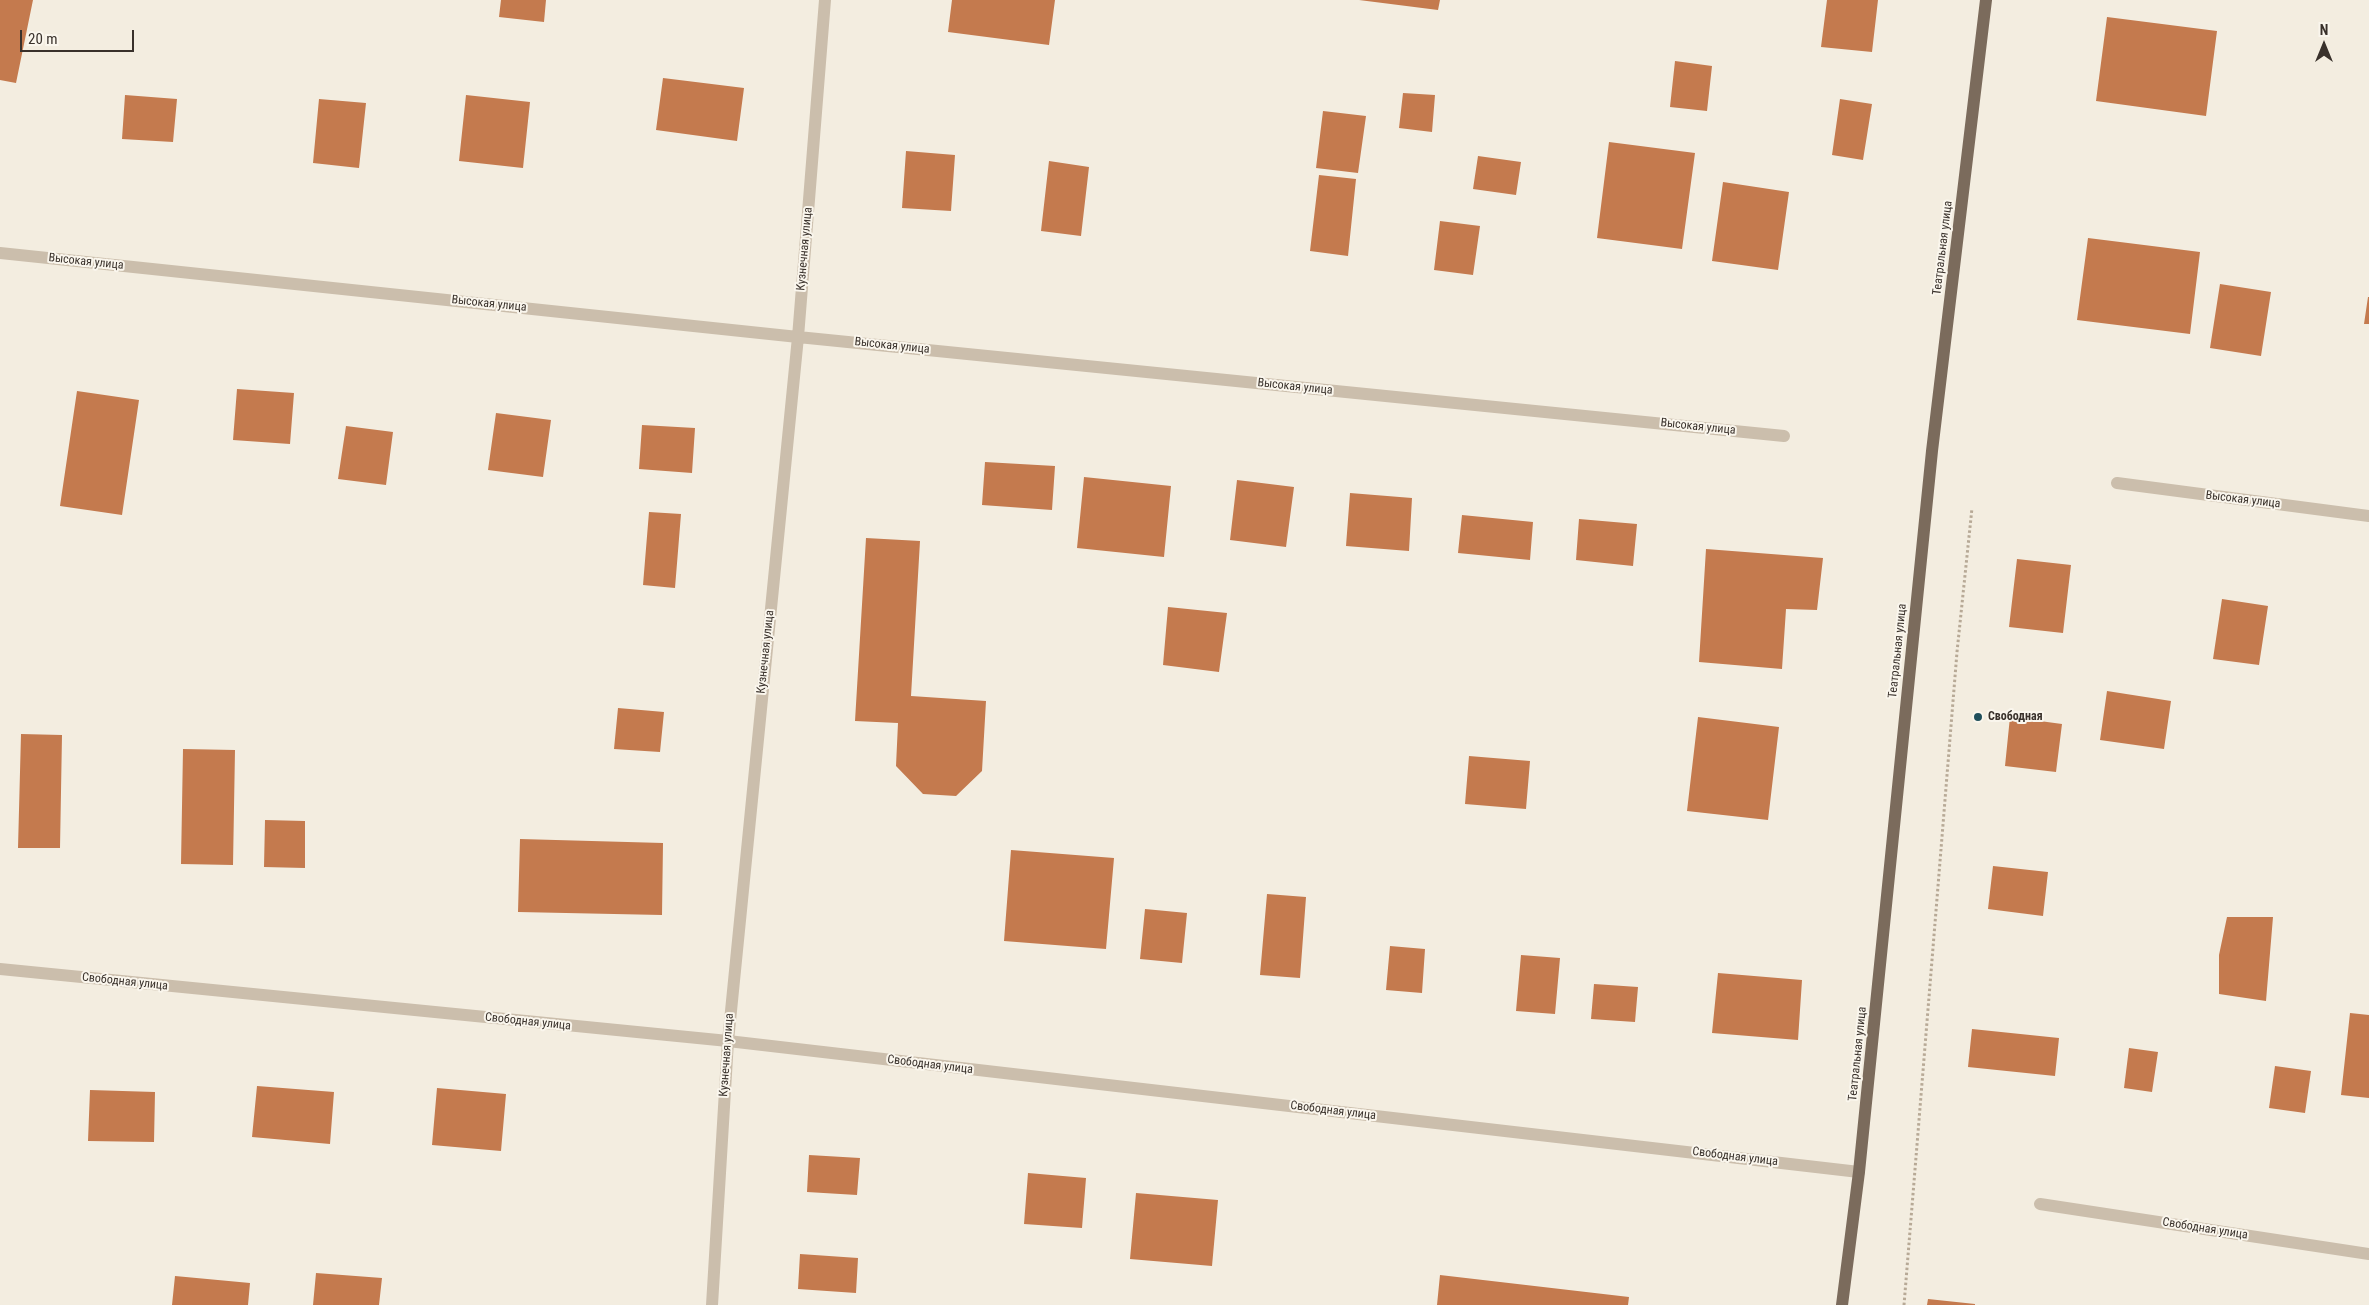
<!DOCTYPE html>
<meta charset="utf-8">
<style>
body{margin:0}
#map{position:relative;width:2369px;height:1305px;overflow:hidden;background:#f3ede0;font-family:"Roboto Condensed",sans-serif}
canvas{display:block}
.north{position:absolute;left:2299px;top:20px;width:50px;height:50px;-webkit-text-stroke:4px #faf6ed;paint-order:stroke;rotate:0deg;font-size:14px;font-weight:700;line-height:20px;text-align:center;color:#39312b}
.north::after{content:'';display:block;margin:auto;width:18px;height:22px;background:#39312b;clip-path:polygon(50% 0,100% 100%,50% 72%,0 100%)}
.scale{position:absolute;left:20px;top:30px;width:114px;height:22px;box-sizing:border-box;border:2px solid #39312b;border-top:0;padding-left:6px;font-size:15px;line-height:18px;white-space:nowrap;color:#39312b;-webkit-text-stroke:4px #faf6ed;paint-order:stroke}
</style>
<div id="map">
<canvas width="2369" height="1305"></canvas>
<div class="north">N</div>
<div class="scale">20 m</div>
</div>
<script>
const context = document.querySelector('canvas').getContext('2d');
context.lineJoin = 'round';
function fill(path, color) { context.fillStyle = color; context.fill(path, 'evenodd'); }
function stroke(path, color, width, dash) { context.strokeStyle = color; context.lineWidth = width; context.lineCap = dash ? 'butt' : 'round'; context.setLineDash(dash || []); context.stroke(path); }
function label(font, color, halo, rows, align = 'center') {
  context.font = font + ' "Roboto Condensed",sans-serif'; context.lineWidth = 4; context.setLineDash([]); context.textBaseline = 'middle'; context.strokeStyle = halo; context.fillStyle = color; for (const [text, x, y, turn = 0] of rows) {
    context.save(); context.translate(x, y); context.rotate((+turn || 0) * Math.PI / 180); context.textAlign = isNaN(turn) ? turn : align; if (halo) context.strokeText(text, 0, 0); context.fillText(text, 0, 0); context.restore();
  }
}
const building = new Path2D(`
 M0 0H33L16 83 0 80Z
 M501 0H546L544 22 499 17Z
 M952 0H1055L1049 45 948 32Z
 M1359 0H1440L1438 10Z
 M1827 0H1878L1872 52 1821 47Z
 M2107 17 2217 31 2206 116 2096 101Z
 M1675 61 1712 66 1707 111 1670 107Z
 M663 78 744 88 737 141 656 130Z
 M1403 93 1435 95 1432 132 1399 128Z
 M125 95 177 99 173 142 122 139Z
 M466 95 530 102 523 168 459 161Z
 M319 99 366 103 359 168 313 163Z
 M1840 99 1872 104 1863 160 1832 155Z
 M1323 111 1366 116 1358 173 1316 168Z
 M1609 142 1695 153 1682 249 1597 238Z
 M906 151 955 155 951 211 902 208Z
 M1478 156 1521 162 1516 195 1473 189Z
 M1049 161 1089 167 1081 236 1041 231Z
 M1319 175 1356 179 1348 256 1310 251Z
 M1723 182 1789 192 1778 270 1712 261Z
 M1440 221 1480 226 1473 275 1434 270Z
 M2088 238 2200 252 2190 334 2077 320Z
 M2220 284 2271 292 2261 356 2210 348Z
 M2368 297H2369V324H2364Z
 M237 389 294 393 290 444 233 440Z
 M77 391 139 400 122 515 60 506Z
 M496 413 551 420 543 477 488 470Z
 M642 425 695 428 692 473 639 469Z
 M346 426 393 432 386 485 338 479Z
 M985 462 1055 466 1052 510 982 505Z
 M1084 477 1171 486 1164 557 1077 548Z
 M1237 480 1294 487 1286 547 1230 540Z
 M1350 493 1412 498 1409 551 1346 546Z
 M649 512 681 514 675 588 643 585Z
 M1462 515 1533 522 1530 560 1458 553Z
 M1579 519 1637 524 1633 566 1576 560Z
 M866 538 920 541 911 696 986 701 982 771 956 796 923 794 896 766 898 723 855 721Z
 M1706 549 1823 558 1817 610 1786 609 1782 669 1699 662Z
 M2017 559 2071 565 2063 633 2009 627Z
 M2222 599 2268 606 2259 665 2213 659Z
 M1168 607 1227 613 1219 672 1163 665Z
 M2107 691 2171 701 2164 749 2100 740Z
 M618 708 664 712 660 752 614 749Z
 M1698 717 1779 727 1768 820 1687 811Z
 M2010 717 2062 724 2056 772 2005 766Z
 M21 734 62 735 60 848H18Z
 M183 749 235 750 233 865 181 864Z
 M1469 756 1530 761 1526 809 1465 804Z
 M265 820 305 821V868L264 867Z
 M520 839 663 843 662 915 518 912Z
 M1011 850 1114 858 1106 949 1004 941Z
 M1993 866 2048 872 2043 916 1988 909Z
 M1267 894 1306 897 1300 978 1260 975Z
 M1145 909 1187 913 1182 963 1140 959Z
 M2227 917H2273L2266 1001 2219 994V955Z
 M1390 946 1425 949 1422 993 1386 990Z
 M1521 955 1560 958 1555 1014 1516 1011Z
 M1718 973 1802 980 1798 1040 1712 1033Z
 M1594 984 1638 987 1635 1022 1591 1019Z
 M2350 1013 2369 1015V1098L2341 1095Z
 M1972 1029 2059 1038 2055 1076 1968 1067Z
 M2129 1048 2158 1052 2152 1092 2124 1088Z
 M2275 1066 2311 1071 2305 1113 2269 1108Z
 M257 1086 334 1092 330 1144 252 1137Z
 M437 1088 506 1094 501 1151 432 1145Z
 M90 1090 155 1092 154 1142 88 1141Z
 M809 1155 860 1158 857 1195 807 1192Z
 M1028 1173 1086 1178 1082 1228 1024 1224Z
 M1136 1193 1218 1200 1212 1266 1130 1259Z
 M800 1254 858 1258 856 1293 798 1289Z
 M316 1273 382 1278 379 1305H313Z
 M1440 1275 1629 1297 1628 1305H1437Z
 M175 1276 250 1283 248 1305H172Z
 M1928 1299 1975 1304V1305H1927Z`);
const path = new Path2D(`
 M1904 1305 1957 652 1972 508`);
const minor = new Path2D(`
 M0 253 798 337 1784 436
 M2117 483 2369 516
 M0 969 728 1041 1859 1172
 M2040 1204 2369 1254
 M712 1305 728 1041 798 337 825 0`);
const major = new Path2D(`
 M1842 1305 1859 1172 1932 451 1986 0`);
const markers = [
 [1978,717,5,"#204f5b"]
];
const streetNames = [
 ["Театральная улица",1943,248,-83],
 ["Кузнечная улица",805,249,-85],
 ["Высокая улица",86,262,6],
 ["Высокая улица",489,304,6],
 ["Высокая улица",892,346,6],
 ["Высокая улица",1295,387,6],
 ["Высокая улица",1698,427,6],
 ["Высокая улица",2243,500,7],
 ["Театральная улица",1898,651,-84],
 ["Кузнечная улица",766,652,-84],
 ["Свободная улица",125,982,6],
 ["Свободная улица",528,1022,6],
 ["Театральная улица",1858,1054,-84],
 ["Кузнечная улица",727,1055,-86],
 ["Свободная улица",930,1065,7],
 ["Свободная улица",1333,1111,7],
 ["Свободная улица",1735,1157,7],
 ["Свободная улица",2205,1229,9]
];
const poiNames = [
 ["Свободная",1988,717]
];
fill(building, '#c47a4e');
stroke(path, '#b7a996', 3, [2.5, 2.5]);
stroke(minor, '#cbbeac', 12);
stroke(major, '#7b6b5c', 12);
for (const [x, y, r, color] of markers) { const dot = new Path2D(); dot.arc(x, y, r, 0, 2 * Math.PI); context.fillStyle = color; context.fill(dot); stroke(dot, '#faf6ed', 2); }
label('12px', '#39312b', '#faf6ed', streetNames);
label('bold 12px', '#39312b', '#faf6ed', poiNames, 'left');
</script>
